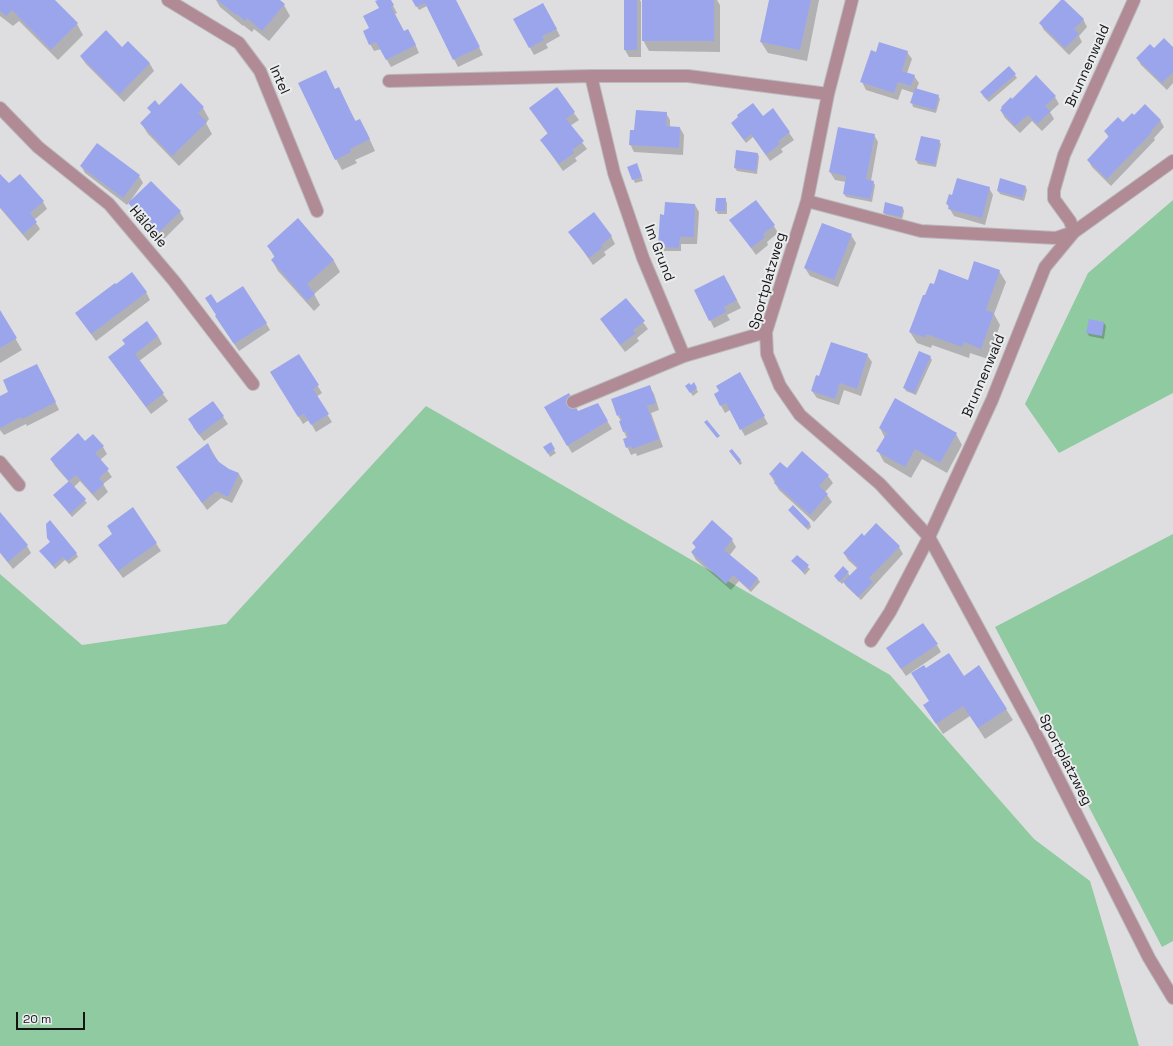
<!DOCTYPE html>
<meta charset="utf-8">
<style>
body{margin:0}
#map{position:relative;width:1173px;height:1046px;overflow:hidden;background:#dedee1;font-family:"Space Grotesk",sans-serif}
canvas{display:block}
.scale{position:absolute;left:16px;top:1012px;width:69px;height:18px;box-sizing:border-box;border:2px solid #141414;border-top:0;padding-left:5px;font-size:12px;line-height:14px;white-space:nowrap;color:#141414;-webkit-text-stroke:3px #ebecee;paint-order:stroke}
</style>
<div id="map">
<canvas width="1173" height="1046"></canvas>
<div class="scale">20 m</div>
</div>
<script>
const context = document.querySelector('canvas').getContext('2d');
context.lineJoin = 'round';
function fill(path, color) { context.fillStyle = color; context.fill(path, 'evenodd'); }
function stroke(path, color, width, dash) { context.strokeStyle = color; context.lineWidth = width; context.lineCap = dash ? 'butt' : 'round'; context.setLineDash(dash || []); context.stroke(path); }
function label(font, color, halo, rows, align = 'center') {
  context.font = font + ' "Space Grotesk",sans-serif'; context.lineWidth = 4; context.setLineDash([]); context.textBaseline = 'middle'; context.strokeStyle = halo; context.fillStyle = color; for (const [text, x, y, turn = 0] of rows) {
    context.save(); context.translate(x, y); context.rotate((+turn || 0) * Math.PI / 180); context.textAlign = isNaN(turn) ? turn : align; if (halo) context.strokeText(text, 0, 0); context.fillText(text, 0, 0); context.restore();
  }
}
const green = new Path2D(`
 M1173 200V393L1059 453 1025 404 1088 273Z
 M426 406 890 675 1034 839 1090 881 1139 1046H0V574L82 645 226 624Z
 M1173 534V941L1162 947 995 627Z`);
const shadow = new Path2D(`
 M0 0H54L77 24 83 35 58 60 19 21 13 26 0 16Z
 M216 0H279L284 5 290 16 269 41 254 29 252 32 243 25V26L220 7Z
 M380 0H390L397 13 395 14 404 32 412 37 419 53 391 67 381 49 374 51 370 44 371 29 380 9Z
 M413 0H455L483 55 458 67 427 6 419 10Z
 M625 0H640L641 2V57H629L625 50Z
 M643 0H717L720 5V52L649 51 643 40Z
 M770 0H819L807 61 768 53 761 42Z
 M1062 0 1083 19 1087 27 1079 36 1082 42 1069 55 1044 30 1040 23Z
 M547 11 560 36 546 44 548 48 534 55 514 19Z
 M128 42 150 64 154 71 124 102 86 64 81 57 122 48Z
 M1173 48V83L1167 90 1141 65 1137 58 1154 49Z
 M907 52 912 59 907 73 914 76 919 83 916 90 938 96 940 99 936 113 913 107 912 103 914 93 902 89 898 100 866 90 862 82 876 53Z
 M1015 75 1017 78 989 102 983 96 982 92Z
 M339 89 356 122 366 131 375 151 355 160 357 163 342 170 336 159V90Z
 M556 89 579 120 570 126 587 149 575 158 577 161 563 171 541 140 548 134 530 109Z
 M1055 97 1059 104 1050 112 1054 119 1042 131 1032 121 1020 133 1005 118 1001 111 1012 100Z
 M159 106 203 108 209 119 206 123 212 134 179 166 148 134 141 123Z
 M773 109 794 140 781 149 783 152 770 161 753 137 746 143 734 127 763 117Z
 M666 113 670 120V128H680L684 135 683 155 634 152 630 144 635 131Z
 M1134 116 1160 120 1164 127 1154 138 1155 140 1111 186 1092 167 1088 160 1109 138 1105 131 1123 123Z
 M874 135 878 142 871 181 873 182 875 185 872 202 846 197 844 194 846 182 835 180 830 172Z
 M939 141 941 144 936 167 918 164 916 160Z
 M758 154 759 157 757 174 737 171 735 168Z
 M81 166 139 176 143 183 131 200H132L151 182 180 212 184 219 159 244 148 233 144 225 146 223 134 210 129 202 127 205 85 173Z
 M628 167 638 168 643 181 635 183Z
 M0 175 8 185 43 202 47 209 34 220 40 229 28 241 0 208Z
 M1025 186 1027 190 1024 201 1000 194 998 191Z
 M989 188 993 195 985 225 954 216 947 204 953 196Z
 M725 199 727 203V214H718L716 211Z
 M695 205 699 212 697 244H681V251H661L659 247 660 236 665 216Z
 M903 208 904 211 902 220 886 216 884 213Z
 M298 220 334 261 340 272 314 294 320 305 314 311 278 271 272 260 275 258 268 246Z
 M731 220 774 226 778 233 767 242 768 245 756 255Z
 M570 232 611 236 615 244 604 252 606 255 593 265Z
 M851 235 856 243 838 287 810 276 805 268Z
 M999 271 1006 282 994 314 1000 325 988 359 970 353 969 358 932 345 931 348 917 343 910 332 934 286 968 281Z
 M728 283 741 308 727 315 730 320 714 328 710 320Z
 M146 292 150 300 96 341 76 313Z
 M626 299 648 329 637 338 639 341 625 352 601 319Z
 M217 305 266 323 270 330 239 351 220 323Z
 M0 312 22 350 0 363Z
 M1104 323 1106 326 1104 339 1089 336 1087 332Z
 M158 336 162 344 139 361 168 401 151 414 109 357Z
 M299 355 322 393 316 397 332 422 316 432 309 420 303 424 276 380Z
 M867 355 872 362 861 396 844 390 839 405 817 398 812 391 820 378Z
 M930 357 932 360 916 395 906 391 904 387Z
 M41 372 59 410 27 426 26 424 4 435 0 430V397Z
 M740 373 768 424 745 436 730 410 725 413 715 395Z
 M694 384 698 392 693 396 688 389Z
 M649 386 654 394 659 410 651 413 663 447 637 456 636 453 631 455 624 440 627 438 624 432 621 421 618 416Z
 M213 402 228 424 204 441 193 427Z
 M597 404 612 429 572 453 545 407 578 412Z
 M880 428 956 434 962 445 947 473 922 459 911 478 884 462 878 451 885 438Z
 M85 442 103 447 107 454 100 460 112 477 103 484 108 492 98 501 80 481 74 487 87 503 72 517 54 495 69 482 55 466 51 459Z
 M208 444 219 463 228 470 239 474 243 481 232 503 221 498 207 510 177 467Z
 M550 444 556 453 550 457 545 447Z
 M730 452 740 460 742 463 740 465Z
 M802 453 828 476 833 483 825 492 832 502 814 522 779 490 770 474 788 469Z
 M793 507 810 524 811 527 808 530 791 513Z
 M133 509 161 551 123 578 104 552 113 535Z
 M0 513 27 546 31 553 13 569 0 553Z
 M864 537 899 547 903 554 861 600 846 586 844 582 842 584 837 579 848 573 850 576 858 569 848 560 844 553Z
 M732 540 736 547 729 556 743 566 758 579 760 582 751 592 739 581 731 590 696 560 692 553 696 548 693 543Z
 M76 553 78 557 69 564 65 560 55 569 43 554Z
 M797 556 810 569 805 575 793 561Z
 M937 645 941 652 906 676 892 656Z
 M979 667 1013 720 985 739 970 716 943 734 931 716 926 669 964 677Z`);
const building = new Path2D(`
 M0 0H55L78 23 51 50 12 10 6 16 0 11Z
 M217 0H280L285 4 262 31 247 18 245 21 237 14 236 15Z
 M378 0H391L394 5 391 7 404 31 408 29 416 45 386 60 376 42 369 45 363 31 369 28 363 16 379 8 375 1Z
 M412 0H456L480 47 453 60 425 3 416 7Z
 M624 0H637V50H624Z
 M642 0H714V41H642Z
 M769 0H811L800 50 760 42Z
 M1061 0H1064L1084 19 1074 29 1079 34 1065 48 1039 23Z
 M543 3 557 29 542 36 544 40 529 48 513 19Z
 M106 30 122 47 128 41 150 63 119 95 80 56Z
 M1164 38 1173 47V72L1162 83 1136 58 1150 44 1154 48Z
 M879 42 908 51 902 71 915 75 911 86 898 82 894 93 860 82 871 50 876 52Z
 M1009 66 1016 74 987 99 980 92Z
 M326 70 335 89 339 87 355 121 360 119 370 139 350 149 351 152 335 160 298 83Z
 M1036 75 1056 96 1045 106 1051 111 1037 124 1028 115 1015 126 1000 110 1002 108 1001 107 1011 97 1012 99Z
 M181 83 204 107 198 113 207 122 172 156 140 123 151 112 147 108 155 100 159 105Z
 M557 87 575 112 566 119 584 141 572 150 574 153 559 164 540 140 548 133 529 108Z
 M915 88 939 95 935 110 910 103Z
 M753 103 763 116 773 108 790 132 778 141 780 144 766 155 751 134 744 140 731 123 738 117 737 115Z
 M1145 104 1161 120 1151 131 1152 132 1107 179 1087 160 1109 136 1104 131 1118 117 1123 122 1132 113 1134 115Z
 M636 110 667 112 666 126 680 127 679 148 629 145 630 130H634Z
 M838 127 875 134 866 179 874 181 870 199 843 194 846 176 829 172Z
 M921 136 940 140 935 165 915 160Z
 M97 143 140 175 123 198 80 166Z
 M736 150 758 153 756 171 734 168Z
 M637 163 642 177 632 180 627 167Z
 M0 174 9 183 20 174 44 201 30 213 37 222 23 234 0 207Z
 M957 178 990 187 982 218 948 209 949 205 946 204 949 194 952 195Z
 M1000 178 1026 186 1022 198 997 191Z
 M151 181 181 211 154 237 142 225 146 222 128 203Z
 M716 198H726L725 211H715Z
 M756 200 775 225 763 234 765 237 751 248 729 220Z
 M665 202 695 204 694 237H680L679 248 658 247 660 214 664 215Z
 M885 202 903 207 901 217 883 213Z
 M594 212 612 236 601 245 603 247 589 258 568 232Z
 M298 218 334 260 307 284 315 294 307 301 271 260 275 256 267 246Z
 M822 223 852 234 834 280 804 268Z
 M974 261 1000 270 986 310 994 313 981 349 964 342 962 347 926 334 925 338 909 332 923 295H925L930 283 934 284 939 269 968 280Z
 M132 272 147 292 91 334 75 313 115 283 116 284Z
 M724 275 737 300 724 307 726 312 709 321 694 290Z
 M243 286 267 323 234 344 215 316 216 315 205 298 211 294 217 303Z
 M626 298 645 321 633 330 636 333 620 345 600 319Z
 M0 310 17 338 0 348Z
 M1089 319 1104 322 1102 336 1086 333Z
 M147 321 158 336 135 354 164 393 146 407 108 357 125 344 122 340Z
 M831 342 868 354 857 389 840 383 835 399 811 391 816 375 819 376Z
 M919 351 931 356 914 393 903 388Z
 M299 354 319 385 313 389 329 414 311 425 304 414 298 417 270 372Z
 M37 364 56 402 22 419 21 417 0 428V396L8 392 3 380Z
 M740 372 765 416 740 430 726 403 720 406 714 394 719 391 716 386Z
 M694 382 697 388 690 393 685 386 689 383 691 385Z
 M650 385 656 403 647 406 659 439 632 449 631 446 626 448 623 439 628 437 626 431 623 432 619 421 622 420 620 415 617 416 611 399Z
 M569 393 578 411 598 403 608 421 567 446 544 407Z
 M895 398 957 433 940 463 915 449 905 467 876 451 887 433 879 428Z
 M213 401 224 416 199 435 188 419Z
 M707 420 720 436 717 438 704 422Z
 M78 433 85 441 93 434 104 446 95 453 109 469 99 478 104 484 93 494 76 475 69 481 50 459Z
 M551 442 555 449 548 454 543 447Z
 M208 443 212 453 219 462 229 469 239 473 228 497 216 491 202 503 176 467Z
 M732 449 741 460 738 462 729 451Z
 M802 451 829 475 819 486 828 494 810 515 774 483 776 480 769 474 780 462 787 468Z
 M69 481 86 499 70 514 53 495Z
 M793 505 810 523 806 528 788 510Z
 M133 507 157 543 118 571 98 545 112 534 107 526Z
 M0 512 28 545 8 562 0 552Z
 M50 520 77 553 67 561 63 557 53 566 39 551 50 542 47 538 46 524Z
 M712 520 733 539 724 550 758 578 749 589 733 575 726 584 691 552 696 547 692 543Z
 M876 523 900 546 869 578 873 582 858 597 843 582 858 567 843 553 862 533 864 536Z
 M797 555 809 565 803 572 791 561Z
 M843 566 849 572 839 582 834 576Z
 M923 623 938 644 901 669 886 648Z
 M949 653 964 676 979 665 1007 709 978 728 963 706 936 724 923 705 929 701 911 673 924 665 926 668Z`);
const minor = new Path2D(`
 M168 0 239 43 260 71 317 211
 M852 0 828 94 807 201 766 332 767 354 780 386 800 415 880 484 929 537 1039 740 1149 958 1173 998
 M389 81 591 76
 M0 108 38 147 109 204 174 281 253 384
 M807 201 921 231 1056 238 1074 232 1173 161
 M766 332 684 356 643 258 614 173 591 76H688L828 94
 M573 402 684 356
 M0 462 19 485
 M871 641 890 612 929 537 992 400 1045 267 1074 232 1070 221 1054 199V190L1064 155 1134 0`);
const streetNames = [
 ["Brunnenwald",1088,66,-66],
 ["Intel",279,80,66],
 ["Häldele",148,227,50],
 ["Im Grund",659,253,69],
 ["Sportplatzweg",768,281,-74],
 ["Brunnenwald",984,376,-67],
 ["Sportplatzweg",1065,760,63]
];
fill(green, '#90caa0');
fill(shadow, '#0003');
fill(building, '#9ba5ec');
stroke(minor, '#bababc', 14);
stroke(minor, '#b08b95', 12);
label('14px', '#141414', '#ebecee', streetNames);
</script>
